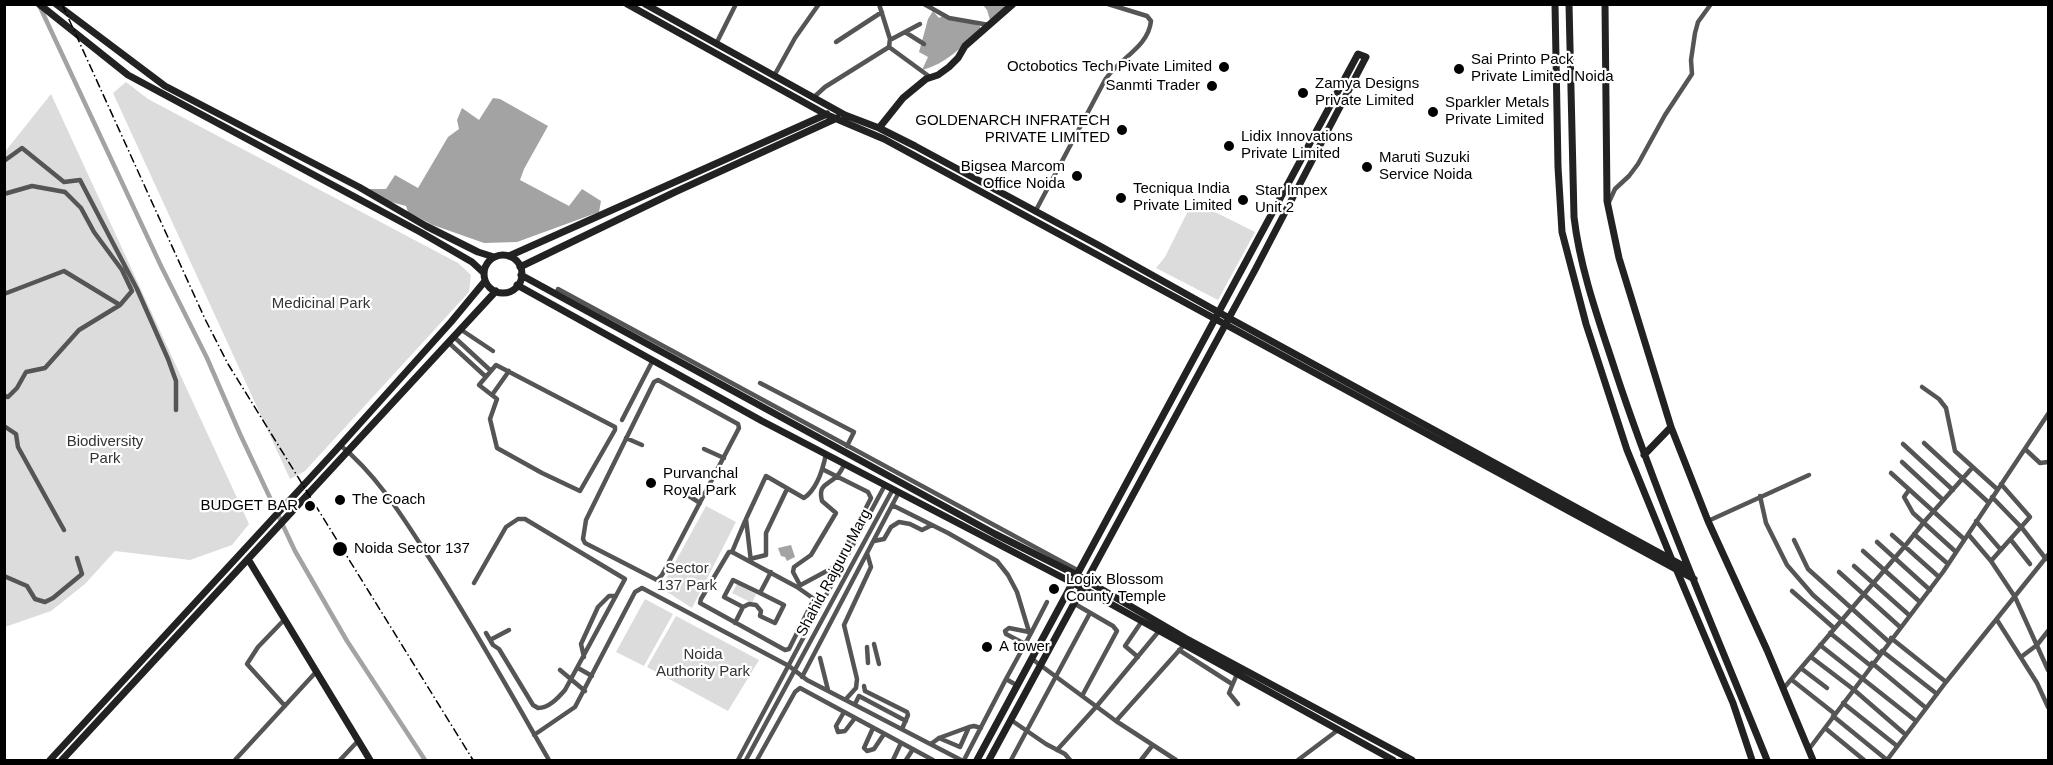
<!DOCTYPE html>
<style>
body{margin:0}
#map{position:relative;width:2053px;height:765px;overflow:hidden;background:#fff;font-family:Arial,sans-serif}
canvas{display:block}
.frame{position:absolute;inset:0;border:6px solid #000;pointer-events:none}
</style>
<div id="map">
<canvas width="2053" height="765"></canvas>
<div class="frame"></div>
</div>
<script>
const context = document.querySelector('canvas').getContext('2d');
context.lineJoin = 'round';
function fill(path, color) { context.fillStyle = color; context.fill(path, 'evenodd'); }
function stroke(path, color, width, dash) { context.strokeStyle = color; context.lineWidth = width; context.lineCap = dash ? 'butt' : 'round'; context.setLineDash(dash || []); context.stroke(path); }
function label(font, color, halo, rows, align = 'center') {
  context.font = font + ' Arial,sans-serif'; context.lineWidth = 4.5; context.setLineDash([]); context.textBaseline = 'middle'; context.strokeStyle = halo; context.fillStyle = color; for (const [text, x, y, turn = 0] of rows) {
    context.save(); context.translate(x, y); context.rotate((+turn || 0) * Math.PI / 180); context.textAlign = isNaN(turn) ? turn : align; if (halo) context.strokeText(text, 0, 0); context.fillText(text, 0, 0); context.restore();
  }
}
const green = new Path2D(`
 M126 82 148 99 458 263 471 275 469 292 305 471 290 479 113 93Z
 M51 94 249 524 232 545 190 560 115 551 85 584 51 611 5 627 4 153Z
 M1193 201 1255 232 1218 300 1156 268 1165 257Z
 M706 506 736 522 692 608 661 588Z
 M737 584 756 594 752 603 732 593Z
 M645 599 673 614 644 666 616 652Z
 M676 616 759 660 728 711 647 667Z`);
const water = new Path2D(`
 M983 5H1010L990 20 987 10Z
 M933 11 939 18 944 15 980 26V31C961 47 946 64 922 70L928 57 919 52 928 19Z
 M493 98 500 99 548 126 524 169 520 180 569 206 582 189 601 201 599 212 517 242 484 243 433 225 408 212 406 206 380 199 369 189H386L395 175 418 188 448 137 459 129 457 120 462 108 479 120Z
 M791 545 795 557 787 561 785 557 781 556 778 548Z`);
const canal = new Path2D(`
 M40 7 161 266 207 358 240 434 295 551 347 641 425 760`);
const street = new Path2D(`
 M924 4 949 18 989 25
 M905 32 924 44
 M890 40 920 24
 M836 42 882 12
 M716 44 736 4
 M889 47 930 77
 M774 76 795 38 819 4
 M813 98 825 87 889 47 890 39 879 4
 M4 161 22 148 64 182 80 180 137 289 168 359 176 381V410
 M4 194 32 186 65 192 81 208 94 232 122 270 132 291 120 305 64 271 4 294
 M1609 202 1615 189 1629 176 1638 164 1665 115 1692 74 1691 60 1695 33 1698 22 1711 4
 M1035 212 1105 80C1119 58 1148 48 1151 21L1147 16 1108 4
 M556 294 558 289 1079 571
 M460 329 493 351
 M453 336 490 370
 M448 342 485 376
 M496 365 615 427V430L580 491 542 473 497 448 490 419 497 399 479 385Z
 M658 380 738 424 739 428 662 575 657 580 585 543 583 539 586 520 654 382Z
 M760 383 854 432 847 446
 M1922 387 1939 399 1946 408 1955 451 1997 489
 M492 395 509 371
 M4 396 8 397 17 388 26 372 45 368 79 330 120 305
 M622 420 653 360
 M4 426 16 434 18 447 64 530
 M626 438 642 445
 M1924 443 1988 502
 M1903 444 1953 490
 M340 445C377 475 402 516 428 556 471 622 510 692 549 760
 M704 449 724 458
 M2025 449 2040 463 2048 462
 M1902 462 1943 500
 M1891 473 1964 539
 M1909 490 1904 497 1913 513 1956 552
 M681 491 700 503
 M1760 496 1766 523 1787 565 1813 595 1880 654
 M1992 497 2022 528 2046 559
 M892 505 948 533 997 561 1008 575 1017 592 1030 635 1006 679 1018 686
 M1708 521 1809 475
 M1976 521 2001 550
 M1914 534 1948 564
 M1968 534 1991 561 2015 597 2048 670
 M1892 535 1939 577
 M1794 540 1808 569 1889 642
 M2011 540 2030 564
 M874 541 884 539 891 527 899 522 910 524 922 530 932 525
 M1877 542 1930 590
 M1863 551 1920 602
 M729 552H732L797 587 814 599 789 649 785 650 700 603 701 599Z
 M732 552 745 521
 M750 559 766 555V533L787 489
 M1991 561 2030 517 2001 484
 M751 562 746 519 766 476 804 498C817 489 823 469 826 454
 M1854 566 1909 615
 M1839 572 1900 627
 M4 576 27 586 35 599 45 602 53 598 82 574 77 558
 M474 583 506 527 518 519H525L625 579 565 690C558 698 549 708 538 708L533 705 499 649 493 645 486 633
 M800 585 793 572 794 567 811 555 836 513 822 501C818 485 826 486 836 477 840 474 842 468 845 464
 M797 587 836 566 871 498 868 492 822 469
 M1792 591 1834 628
 M760 593 784 605 775 623 760 616 761 611 756 605 749 604 743 607 724 597 733 580 760 593 771 572
 M1075 604 1113 626 1117 631 1082 696
 M284 620 258 647 247 664 285 706
 M1997 620 2037 683 2048 707
 M735 623 743 607
 M1830 633 1871 666
 M1030 635 1047 602
 M1891 638 1946 682
 M490 640 509 630
 M874 644 879 664
 M1025 644 1006 634 1005 631 1009 628 1029 632
 M1820 645 1916 721
 M867 647 868 663
 M1179 650 1232 684
 M1882 651 1937 694
 M584 657 581 644 598 607 609 596H616
 M1138 657 1125 646 1142 621
 M1811 657 1853 689 1906 735
 M2021 657 2037 645 2048 631
 M820 658 828 690
 M1032 659 1116 721 1176 760
 M1872 663 1926 708
 M578 668 592 676
 M1802 669 1827 688
 M560 670 585 691
 M1237 674 1229 693 1238 704
 M802 677 899 492
 M1792 680 1835 714
 M864 686 865 691 907 712 908 715 902 729
 M1783 689 1905 546 1924 522 1972 468
 M846 699 856 688 857 679 844 625 871 567 867 553
 M1843 703 1897 746
 M855 704 859 696 906 721
 M844 712 836 726 838 732 845 731 855 718
 M1833 716 1887 760
 M1011 720 1046 744 1065 754 1070 760
 M1116 721 1184 645
 M873 728 864 748 867 751 874 749 884 734
 M1825 728 1864 760
 M534 735 575 707 635 592 642 588 789 666 807 680 961 760
 M939 738 960 747 969 727
 M931 744 939 738 969 727 974 726 981 728
 M1809 749 1943 572 2048 414
 M1057 750 1096 707 1159 631
 M235 760 316 672
 M340 760 358 741
 M738 760 885 485
 M746 760 893 489
 M757 760 795 692 800 688 933 760
 M893 760 901 743
 M906 760 913 749
 M964 760 1006 679
 M1011 760 1090 613
 M1141 760 1152 746
 M1298 760 1338 730
 M1887 760 1946 682 2048 555`);
const secondary = new Path2D(`
 M39 4 128 75 422 233 472 262 484 273
 M56 4 165 86 359 187 426 226 478 252 494 257
 M627 4 825 114 884 139 1694 579
 M645 4 845 115 879 128 915 146 1100 246 1229 318 1689 569
 M1555 4 1558 167 1562 232 1586 324 1627 450 1672 560
 M1569 4 1574 217C1580 269 1599 321 1615 370 1659 503 1715 631 1767 760
 M1605 4 1607 201 1619 258 1671 427 1708 521 1767 650 1813 760
 M879 128 903 98 926 79 938 75 949 67 958 58 965 46 1013 4
 M484 274a19 19 0 1 1 38 0a19 19 0 1 1-38 0Z
 M509 256 827 114
 M520 267 675 192 837 118
 M521 275 995 534 1077 575 1185 638 1412 760
 M517 285 762 421 1073 583 1393 760
 M1644 455 1671 427
 M248 559 370 760
 M1677 571 1733 703 1752 760
 M50 760 336 450 451 322 485 281
 M62 760 496 291
 M977 760 1358 54 1366 57 1255 270 989 760`);
const rail = new Path2D(`
 M62 4 205 319 228 364 473 760`);
const markers = [
 [1224,67,6,"#000"],
 [1459,69,6,"#000"],
 [1212,86,6,"#000"],
 [1303,93,6,"#000"],
 [1433,112,6,"#000"],
 [1122,130,6,"#000"],
 [1229,146,6,"#000"],
 [1367,167,6,"#000"],
 [1077,176,6,"#000"],
 [1121,198,6,"#000"],
 [1243,200,6,"#000"],
 [651,483,6,"#000"],
 [340,500,6,"#000"],
 [310,506,6,"#000"],
 [340,549,8,"#000"],
 [1054,589,6,"#000"],
 [987,647,6,"#000"]
];
const poiNames = [
 ["Sai Printo Pack",1471,60],
 ["Private Limited Noida",1471,77],
 ["Octobotics Tech Pivate Limited",1212,67,"right"],
 ["Zamya Designs",1315,84],
 ["Private Limited",1315,101],
 ["Sanmti Trader",1200,86,"right"],
 ["Sparkler Metals",1445,103],
 ["Private Limited",1445,120],
 ["GOLDENARCH INFRATECH",1110,121,"right"],
 ["PRIVATE LIMITED",1110,138,"right"],
 ["Lidix Innovations",1241,137],
 ["Private Limited",1241,154],
 ["Maruti Suzuki",1379,158],
 ["Service Noida",1379,175],
 ["Bigsea Marcom",1065,167,"right"],
 ["Office Noida",1065,184,"right"],
 ["Tecniqua India",1133,189],
 ["Private Limited",1133,206],
 ["Star Impex",1255,191],
 ["Unit 2",1255,208],
 ["Purvanchal",663,474],
 ["Royal Park",663,491],
 ["The Coach",352,500],
 ["BUDGET BAR",298,506,"right"],
 ["Noida Sector 137",354,549],
 ["Logix Blossom",1066,580],
 ["County Temple",1066,597],
 ["A tower",999,647]
];
const parkNames = [
 ["Medicinal Park",321,304],
 ["Biodiversity",105,442],
 ["Park",105,459],
 ["Sector",687,569],
 ["137 Park",687,586],
 ["Noida",703,655],
 ["Authority Park",703,672]
];
const streetNames = [
 ["Shahid Rajguru Marg",834,573,-62]
];
fill(green, '#dcdcdc');
fill(water, '#a3a3a3');
stroke(canal, '#a3a3a3', 4.5);
stroke(street, '#555', 4.5);
stroke(secondary, '#222', 7);
stroke(rail, '#000', 1.5, [9, 3, 1.5, 3]);
for (const [x, y, r, color] of markers) { const dot = new Path2D(); dot.arc(x, y, r, 0, 2 * Math.PI); context.fillStyle = color; context.fill(dot); stroke(dot, '#fff', 2); }
label('15px', '#000', '#fff', poiNames, 'left');
label('15px', '#333', '#fff', parkNames);
label('15px', '#000', '#fff', streetNames);
</script>
